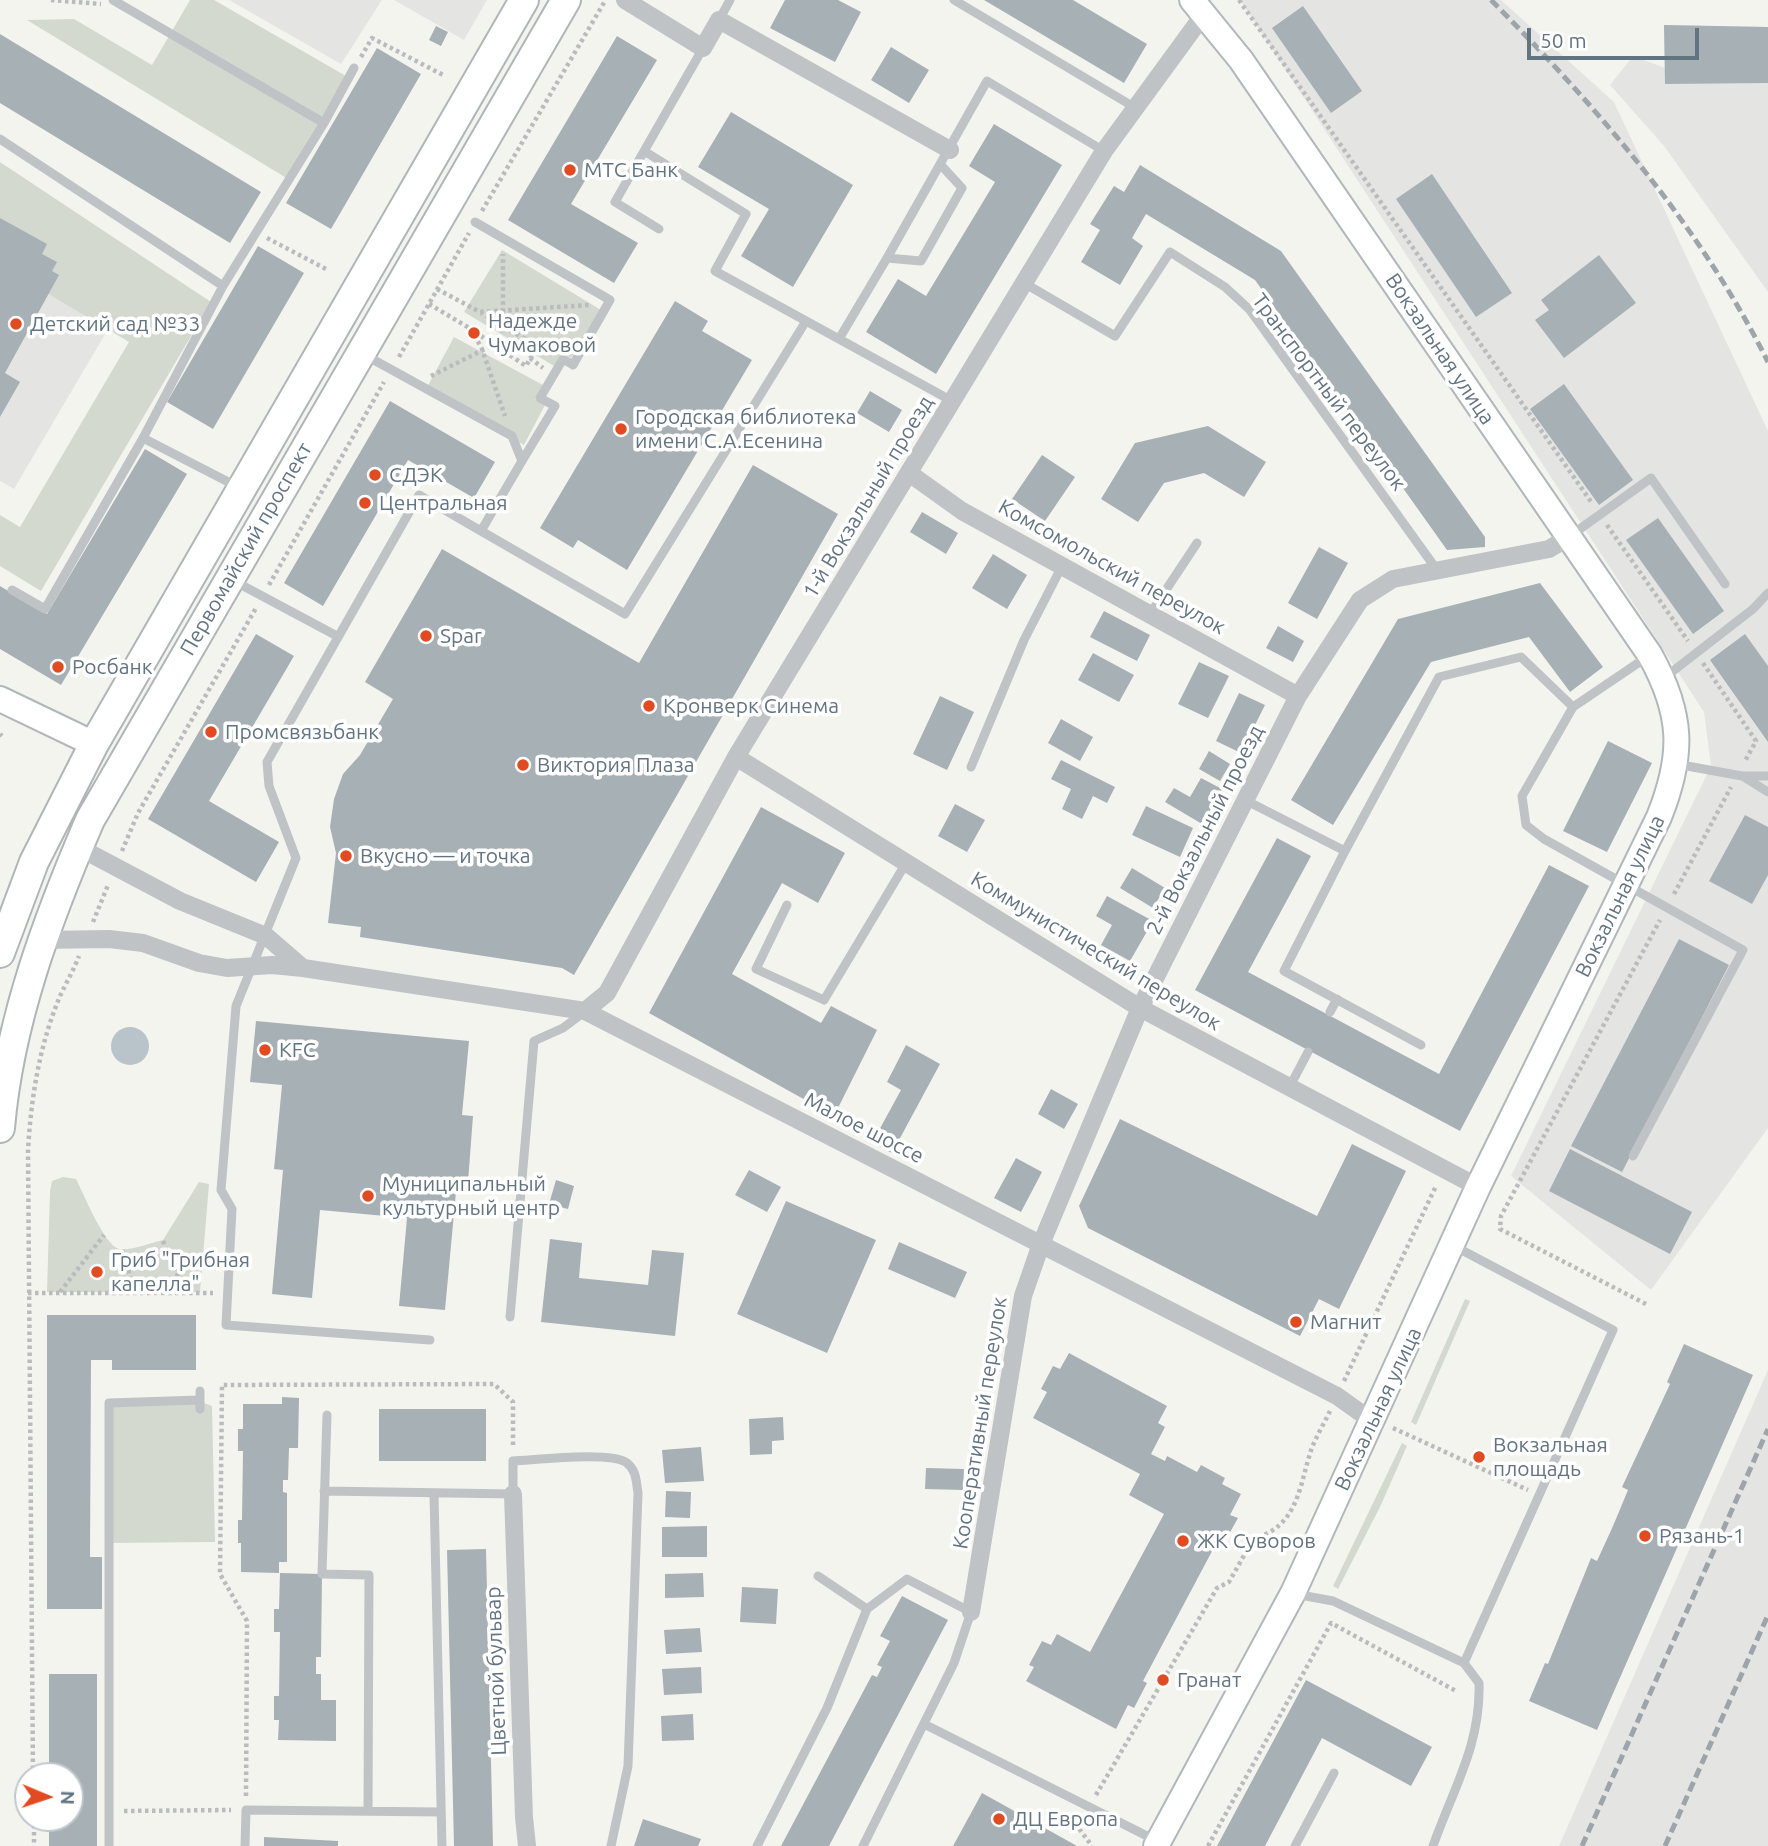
<!DOCTYPE html>
<meta charset="utf-8">
<style>
body{margin:0}
#map{position:relative;width:1768px;height:1846px;overflow:hidden;background:#f4f4ef;font-family:Ubuntu,sans-serif}
canvas{display:block}
.north{position:absolute;left:14px;top:1762px;width:70px;height:70px;box-sizing:border-box;background:#fff;border:2px solid #c0c7cd;border-radius:50%;rotate:92deg;font-size:19px;font-weight:700;line-height:28px;text-align:center;color:#627481}
.north::after{content:'';display:block;margin:auto;width:24px;height:32px;background:#e44a1f;clip-path:polygon(50% 0,100% 100%,50% 72%,0 100%)}
.scale{position:absolute;left:1527px;top:28px;width:172px;height:32px;box-sizing:border-box;border:4px solid #627481;border-top:0;padding-left:9px;font-size:21px;line-height:24px;white-space:nowrap;color:#627481;-webkit-text-stroke:5px #fff;paint-order:stroke}
</style>
<div id="map">
<canvas width="1768" height="1846"></canvas>
<div class="north">N</div>
<div class="scale">50 m</div>
</div>
<script>
const context = document.querySelector('canvas').getContext('2d');
context.lineJoin = 'round';
function fill(path, color) { context.fillStyle = color; context.fill(path, 'evenodd'); }
function stroke(path, color, width, dash) { context.strokeStyle = color; context.lineWidth = width; context.lineCap = dash ? 'butt' : 'round'; context.setLineDash(dash || []); context.stroke(path); }
function label(font, color, halo, rows, align = 'center') {
  context.font = font + ' Ubuntu,sans-serif'; context.lineWidth = 7; context.setLineDash([]); context.textBaseline = 'middle'; context.strokeStyle = halo; context.fillStyle = color; for (const [text, x, y, turn = 0] of rows) {
    context.save(); context.translate(x, y); context.rotate((+turn || 0) * Math.PI / 180); context.textAlign = isNaN(turn) ? turn : align; if (halo) context.strokeText(text, 0, 0); context.fillText(text, 0, 0); context.restore();
  }
}
const built = new Path2D(`
 M229 0H382L341 64Z
 M394 0H487L464 40Z
 M1240 0H1501L1614 102 1768 431V1128L1651 1290 1511 1176 1711 766 1704 712Z
 M1664 25 1768 27V292L1664 146 1610 85 1633 56 1665 68Z
 M0 183 144 268 14 489 0 481Z
 M1768 1370V1846H1559Z`);
const green = new Path2D(`
 M190 0H214L346 76 288 179 27 20 74 19 152 65Z
 M0 162 211 302 41 591 0 566V515L20 527 129 342 0 265Z
 M502 250 601 310 571 358 562 353 554 366 464 312Z
 M454 337 543 385 535 399 545 405 524 445 425 391Z
 M63 1177 76 1179C84 1194 104 1245 119 1249 131 1251 150 1243 163 1240L199 1182 209 1184 200 1292H47L50 1192 52 1181Z
 M1465 1299 1470 1301 1416 1425 1411 1422Z
 M109 1403H204L212 1406 215 1542 109 1543Z
 M1402 1443 1407 1446 1380 1507 1338 1589 1333 1586Z`);
const water = new Path2D(`
 M111 1046a19 19 0 1 1 38 0a19 19 0 1 1-38 0Z`);
const building = new Path2D(`
 M785 0H838L861 12 835 62 770 28Z
 M984 0H1073L1147 44 1124 83Z
 M1303 6 1362 91 1331 113 1272 28Z
 M1664 25 1768 27V83L1665 84Z
 M436 26 448 32 441 46 429 40Z
 M0 34 261 192 230 243 0 103Z
 M617 36 657 60 571 204 638 243 614 283 508 220Z
 M891 47 929 70 909 103 871 80Z
 M377 48 421 74 331 229 286 203Z
 M731 112 853 185 793 287 741 256 769 209 698 167Z
 M994 124 1062 165 936 374 866 332 898 279 926 296 995 182 969 166Z
 M1140 165 1281 251 1485 537V547L1447 550 1255 280 1146 214 1132 238 1143 246 1120 285 1081 262 1100 230 1090 224 1114 186 1124 192Z
 M1432 174 1512 293 1476 317 1396 199Z
 M0 218 47 244 42 254 57 262 52 271 59 275 5 373 20 382 0 417Z
 M258 246 304 273 213 429 167 402Z
 M1599 255 1636 303 1564 358 1535 320 1549 310 1541 300Z
 M675 301 708 321 702 331 752 360 627 570 578 540 573 548 540 528Z
 M1564 384 1633 480 1599 505 1530 409Z
 M870 391 902 410 889 432 857 413Z
 M390 401 495 462 474 498 408 460 323 606 284 583Z
 M1208 426 1266 462 1244 497 1204 473 1164 483 1138 522 1101 499 1135 443Z
 M145 449 187 474 61 685 0 649V586L47 614Z
 M1042 455 1075 477 1045 521 1012 499Z
 M753 465 838 514 574 975 562 968 360 937 361 927 328 923 336 853 330 827 334 799 343 774 360 755 393 699 365 682 442 549 639 663Z
 M922 512 958 533 946 554 910 532Z
 M1658 518 1724 611 1693 634 1626 540Z
 M1319 547 1348 563 1317 619 1288 603Z
 M993 554 1027 575 1007 609 972 588Z
 M1540 583 1603 667 1570 692 1529 637 1431 662 1333 825 1291 800 1398 619Z
 M1104 611 1150 635 1137 661 1090 637Z
 M1278 626 1304 641 1293 662 1266 648Z
 M256 634 294 656 209 801 279 842 256 882 148 819Z
 M1745 634 1768 666V742L1710 660Z
 M1093 653 1134 675 1119 702 1078 680Z
 M1199 662 1229 676 1208 718 1178 704Z
 M1239 693 1265 705 1241 753 1216 741Z
 M940 696 974 712 947 770 913 754Z
 M1061 719 1093 737 1080 761 1048 743Z
 M1608 741 1652 763 1607 852 1563 831Z
 M1209 751 1230 764 1220 781 1199 769Z
 M1061 760 1115 787 1107 803 1093 796 1082 819 1062 809 1071 789 1051 779Z
 M1201 778 1222 789 1202 824 1165 802 1174 788 1190 797Z
 M955 804 985 820 967 852 938 836Z
 M1146 806 1193 828 1180 857 1132 835Z
 M761 807 845 853 818 903 782 883 732 974 821 1023 831 1006 877 1030 834 1116 649 1013Z
 M1745 815 1768 827V875L1752 904 1709 881Z
 M1277 838 1311 856 1248 972 1439 1074 1549 865 1589 886 1460 1131 1195 990Z
 M1132 868 1165 888 1153 908 1120 888Z
 M1107 896 1153 921 1130 961 1101 945 1112 925 1096 916Z
 M1679 939 1729 965 1622 1172 1571 1146Z
 M256 1021 469 1041 462 1115 473 1116 468 1182 457 1181 445 1310 399 1306 407 1218 320 1210 312 1298 272 1294 283 1170 274 1169 282 1085 250 1082Z
 M906 1045 940 1064 892 1153 872 1143 901 1090 887 1082Z
 M1051 1089 1078 1104 1064 1129 1038 1114Z
 M1120 1119 1317 1216 1352 1144 1406 1171 1339 1309 1319 1299 1300 1336 1088 1228 1079 1206Z
 M1570 1149 1692 1212 1670 1254 1549 1191Z
 M1016 1158 1042 1172 1021 1212 994 1198Z
 M749 1170 781 1187 767 1212 735 1195Z
 M556 1180 574 1186 568 1209 549 1204Z
 M786 1201 876 1240 827 1353 737 1314Z
 M550 1239 582 1243 579 1278 648 1285 652 1250 684 1253 675 1336 541 1322Z
 M899 1242 967 1272 955 1298 888 1269Z
 M47 1315H196V1370H112V1360H91L90 1557H102V1609H47Z
 M1684 1344 1753 1375 1597 1730 1529 1701 1545 1663 1548 1664 1591 1558 1597 1561 1613 1526 1628 1490 1622 1487 1670 1384 1667 1382Z
 M1069 1353 1167 1406 1158 1423 1165 1427 1151 1454 1165 1461 1167 1456 1197 1472 1201 1465 1225 1478 1222 1484 1241 1494 1230 1515 1238 1518 1224 1543 1218 1540 1143 1681 1147 1683 1134 1708 1128 1705 1116 1729 1026 1681 1034 1667 1029 1665 1042 1641 1051 1645 1057 1634 1090 1652 1164 1514 1129 1495 1140 1474 1033 1418 1047 1392 1041 1389 1053 1366 1060 1369Z
 M282 1397 299 1398 298 1448H289L288 1480H283V1492L287 1493V1562H279V1573L241 1572V1543H238V1520H242L243 1451H238V1429H243V1404H282Z
 M379 1409H486V1461H379Z
 M783 1417 784 1440 772 1441V1454L750 1455 749 1419Z
 M701 1447 704 1481 665 1483 662 1450Z
 M926 1468 964 1469 963 1490 925 1489Z
 M666 1491 691 1492 690 1518 665 1517Z
 M707 1526V1557H662V1527Z
 M486 1549 493 1846H454L447 1550Z
 M280 1573 322 1574 321 1657H316V1674H321V1700H336V1741L278 1740 279 1720H274V1696H279L280 1632H274V1609H279Z
 M703 1573 704 1597 665 1598V1574Z
 M742 1587 778 1589 776 1624 740 1622Z
 M902 1596 948 1620 829 1846H781L872 1675 877 1677 882 1667 877 1665 890 1641 880 1636Z
 M700 1628 702 1652 666 1654 664 1630Z
 M701 1667 702 1693 664 1695 662 1669Z
 M49 1674H97V1846H49V1818H70V1776H49Z
 M1306 1680 1432 1747 1411 1786 1322 1738 1265 1846H1217Z
 M693 1714 694 1740 662 1741 661 1716Z
 M982 1793 1077 1846H953Z
 M643 1819 701 1839 698 1846H634Z
 M264 1837 338 1841V1846H264Z`);
const path = new Path2D(`
 M51 0 101 4
 M1239 0 1592 503
 M361 57 372 38 445 76
 M482 211 605 1
 M267 238 328 270
 M437 289 480 312 589 305
 M429 304 471 329 482 349 505 416
 M475 332 526 366 537 346 481 313
 M399 357 469 233
 M530 358 543 368
 M431 376 493 345 503 326V254
 M1607 525 1688 641
 M269 585 384 382
 M1703 663 1756 741 1745 761
 M0 734 2 736
 M122 851 138 813 256 608
 M1674 894 1731 787
 M93 922 108 885
 M163 1241 185 1292
 M122 1250 135 1292
 M60 1292 104 1235
 M28 1293H213
 M1646 1304 1500 1229 1501 1216 1660 920
 M1344 1381 1436 1186
 M1393 1428 1528 1490
 M33 1776 28 1150C31 1099 39 1048 58 1001 64 986 73 972 79 956
 M1096 1795 1217 1588 1229 1582 1254 1538C1295 1528 1299 1491 1309 1457 1313 1441 1323 1426 1330 1411
 M246 1796 247 1621 220 1574 222 1385 494 1384 513 1402V1448
 M124 1811 231 1810
 M1082 1817 1077 1826 1092 1846
 M34 1818V1846
 M1208 1846 1331 1623 1456 1691`);
const lane = new Path2D(`
 M113 0 324 123
 M954 0 1134 107
 M719 20 730 0
 M0 139 223 286
 M644 151 746 214 715 271 952 401
 M475 222 610 300 573 365 563 359 540 398 555 406 522 461
 M659 229 615 202 703 48
 M887 258 987 81 1104 151
 M1024 283 1115 336 1170 252 1225 287 1250 310 1437 570
 M839 339 887 258 921 261 962 188 940 164
 M363 354 512 436 522 461 481 531 625 614 806 321
 M143 438 238 487
 M1570 536 1651 478 1725 584
 M234 581 337 636
 M12 590 45 609 143 438 223 286 324 123 354 68
 M1150 614 1197 543
 M1664 678 1753 609 1768 593
 M1676 764 1742 776H1768
 M971 767 1024 640 1062 566
 M1744 777 1768 792
 M1245 800 1345 851 1439 677 1521 657 1573 707
 M1345 851 1284 971 1421 1045
 M787 905 756 969 824 1000 906 863
 M1330 1012 1337 999
 M1289 1088 1308 1052
 M1633 1156 1743 950 1544 839 1526 825 1522 796 1573 707 1647 657
 M510 1317 534 1041 563 1028 583 1013
 M430 1340 226 1325 232 1209 221 1190 236 1006 296 858 269 786 267 762 419 495 481 531
 M200 1409V1391
 M327 1415 322 1574 369 1575 368 1811
 M324 1491 513 1494V1461C536 1460 611 1451 627 1463 637 1471 636 1482 638 1493L628 1766 611 1846
 M434 1494 442 1846
 M818 1576 867 1609
 M1295 1594 1333 1601 1464 1663 1613 1330 1454 1246
 M924 1724 1157 1841
 M109 1846V1403L199 1400
 M245 1846 246 1810 441 1812
 M757 1846 827 1708 867 1609 907 1579 971 1612 954 1663 863 1846
 M1295 1846 1334 1773
 M1433 1846C1453 1789 1481 1745 1479 1683L1464 1663`);
const street = new Path2D(`
 M625 0 703 48 719 20 950 150
 M909 473 962 511 1298 696
 M736 757 1140 1008 1478 1187
 M78 847 180 901 266 936 303 968
 M42 940 109 939 143 943 199 963 227 968 272 965 303 968 585 1011 1337 1396 1372 1421
 M585 1011 607 993 736 757 1104 151 1204 14
 M513 1494 524 1817 527 1846
 M971 1612 1023 1296 1041 1244 1140 1008 1298 696 1360 600 1393 579 1549 549 1569 537`);
const secondary = new Path2D(`
 M0 699 94 744
 M1156 1846 1293 1593 1478 1187 1659 817C1684 755 1683 714 1650 655L1241 60 1192 0`);
const primary = new Path2D(`
 M0 953 34 862 94 744 524 0
 M0 1128C9 1021 48 918 90 820L566 0`);
const rail = new Path2D(`
 M1491 0C1598 108 1700 226 1768 362
 M1582 1846 1768 1429
 M1665 1846 1768 1615`);
const markers = [
 [570,170,7,"#e44a1f"],
 [16,324,7,"#e44a1f"],
 [474,333,7,"#e44a1f"],
 [621,429,7,"#e44a1f"],
 [375,475,7,"#e44a1f"],
 [365,503,7,"#e44a1f"],
 [426,636,7,"#e44a1f"],
 [58,667,7,"#e44a1f"],
 [649,706,7,"#e44a1f"],
 [211,732,7,"#e44a1f"],
 [523,765,7,"#e44a1f"],
 [346,856,7,"#e44a1f"],
 [265,1050,7,"#e44a1f"],
 [368,1196,7,"#e44a1f"],
 [97,1272,7,"#e44a1f"],
 [1296,1322,7,"#e44a1f"],
 [1479,1457,7,"#e44a1f"],
 [1645,1536,7,"#e44a1f"],
 [1183,1541,7,"#e44a1f"],
 [1163,1680,7,"#e44a1f"],
 [999,1819,7,"#e44a1f"]
];
const poiNames = [
 ["МТС Банк",584,170],
 ["Надежде",488,321],
 ["Чумаковой",488,345],
 ["Детский сад №33",30,324],
 ["Городская библиотека",635,417],
 ["имени С.А.Есенина",635,441],
 ["СДЭК",389,475],
 ["Центральная",379,503],
 ["Spar",440,636],
 ["Росбанк",72,667],
 ["Кронверк Синема",663,706],
 ["Промсвязьбанк",225,732],
 ["Виктория Плаза",537,765],
 ["Вкусно — и точка",360,856],
 ["KFC",279,1050],
 ["Муниципальный",382,1184],
 ["культурный центр",382,1208],
 ["Гриб \"Грибная",111,1260],
 ["капелла\"",111,1284],
 ["Магнит",1310,1322],
 ["Вокзальная",1493,1445],
 ["площадь",1493,1469],
 ["Рязань-1",1659,1536],
 ["ЖК Суворов",1197,1541],
 ["Гранат",1177,1680],
 ["ДЦ Европа",1013,1819]
];
const streetNames = [
 ["Вокзальная улица",1440,349,56],
 ["Транспортный переулок",1329,392,53],
 ["1-й Вокзальный проезд",868,497,-59],
 ["Первомайский проспект",246,549,-60],
 ["Комсомольский переулок",1112,567,29],
 ["2-й Вокзальный проезд",1205,830,-63],
 ["Вокзальная улица",1620,896,-64],
 ["Коммунистический переулок",1096,951,31],
 ["Малое шоссе",864,1128,27],
 ["Вокзальная улица",1378,1409,-65],
 ["Кооперативный переулок",980,1423,-81],
 ["Цветной бульвар",496,1671,-92]
];
fill(built, '#e4e5e3');
fill(green, '#d3d9cf');
fill(water, '#b8c4ca');
fill(building, '#a7b0b4');
stroke(secondary, '#b1b7bb', 28);
stroke(primary, '#b0b5b8', 32);
stroke(path, '#b9bbbd', 4.5, [3.5, 3.5]);
stroke(lane, '#bfc3c6', 9);
stroke(street, '#bfc3c6', 18);
stroke(secondary, '#fff', 24);
stroke(primary, '#fff', 28);
stroke(rail, '#9da5aa', 5, [10, 5]);
for (const [x, y, r, color] of markers) { const dot = new Path2D(); dot.arc(x, y, r, 0, 2 * Math.PI); context.fillStyle = color; context.fill(dot); stroke(dot, '#fff', 2.5); }
label('21px', '#627481', '#fff', poiNames, 'left');
label('21px', '#627481', '#fff', streetNames);
</script>
